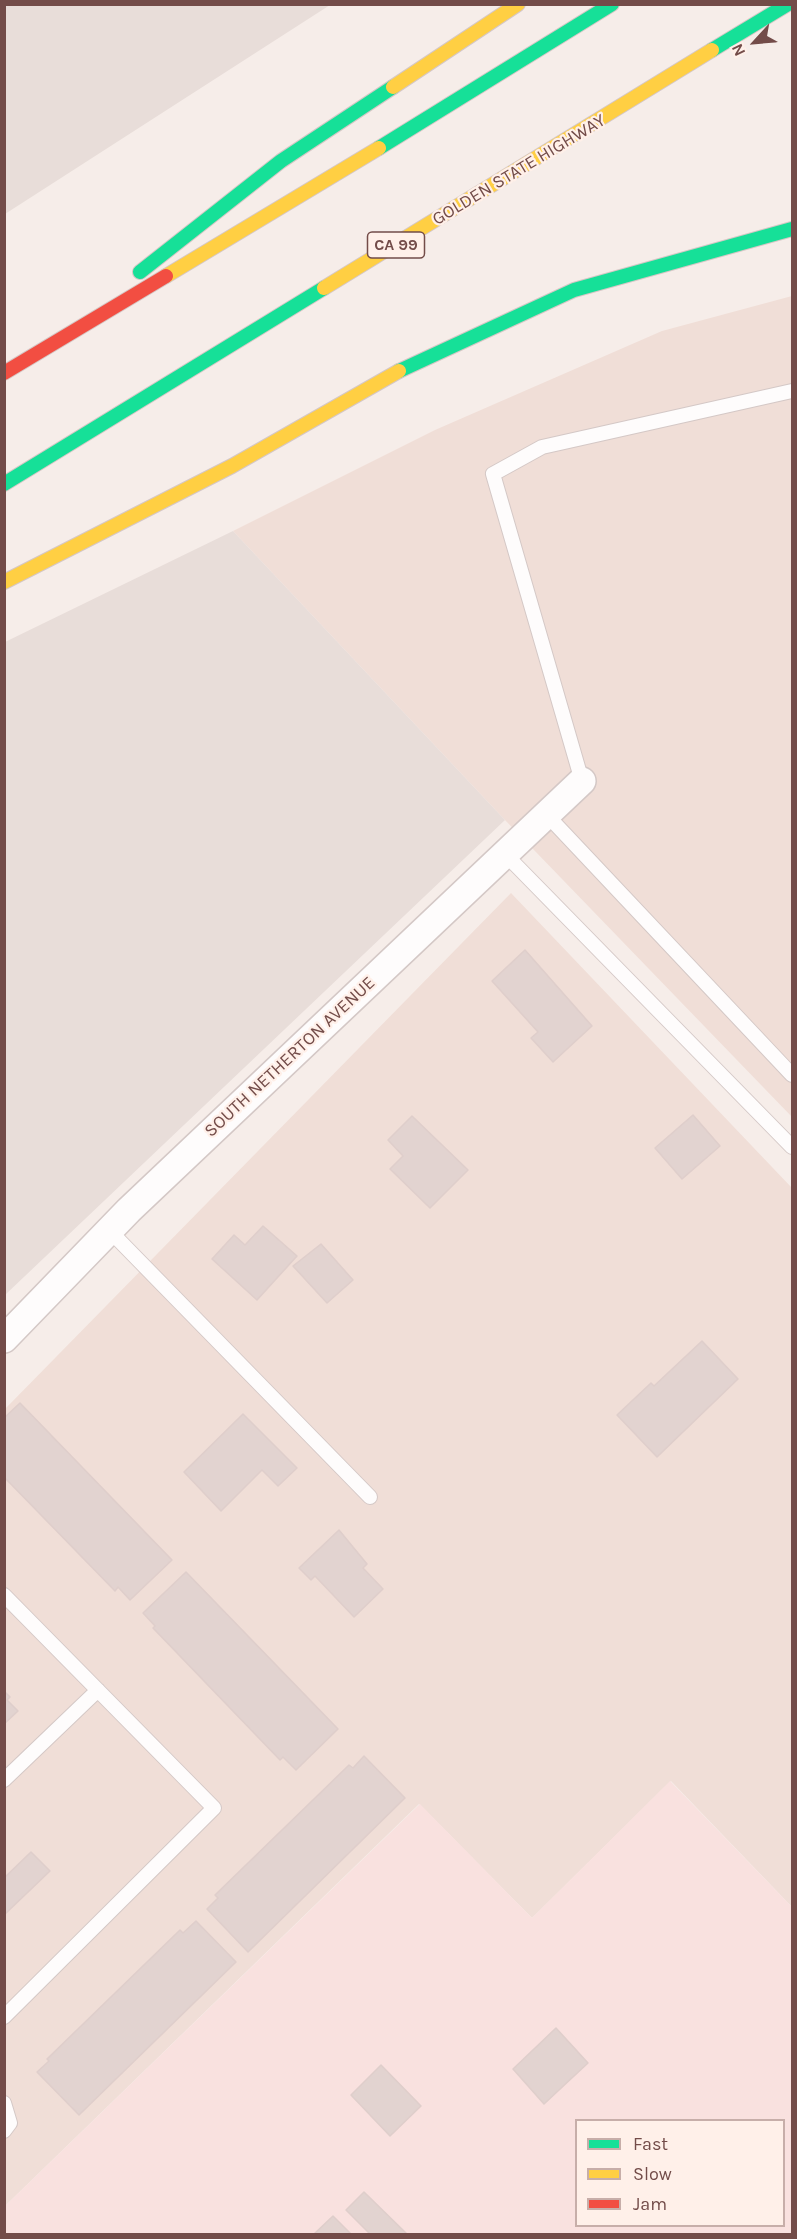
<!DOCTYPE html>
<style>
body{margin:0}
#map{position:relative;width:797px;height:2239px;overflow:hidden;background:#f6ede9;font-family:Karla,sans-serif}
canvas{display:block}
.frame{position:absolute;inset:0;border:6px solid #734c49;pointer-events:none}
.legend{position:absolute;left:575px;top:2119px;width:210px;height:108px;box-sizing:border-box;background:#fff0e9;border:2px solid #c7aea9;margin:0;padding:8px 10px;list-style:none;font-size:18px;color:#734c49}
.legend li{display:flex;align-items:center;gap:12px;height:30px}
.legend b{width:30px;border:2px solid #c7aea9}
.north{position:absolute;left:725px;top:12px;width:60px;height:60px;-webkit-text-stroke:4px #fff0e9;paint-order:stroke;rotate:244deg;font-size:16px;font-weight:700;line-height:24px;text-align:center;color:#734c49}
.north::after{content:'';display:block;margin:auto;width:21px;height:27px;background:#734c49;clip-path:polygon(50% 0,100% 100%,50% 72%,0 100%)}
</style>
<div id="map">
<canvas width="797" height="2239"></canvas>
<div class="frame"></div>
<ul class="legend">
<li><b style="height:8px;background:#16e098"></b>Fast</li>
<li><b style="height:8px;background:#ffcf43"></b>Slow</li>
<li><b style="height:8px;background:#f24e42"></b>Jam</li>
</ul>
<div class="north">N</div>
</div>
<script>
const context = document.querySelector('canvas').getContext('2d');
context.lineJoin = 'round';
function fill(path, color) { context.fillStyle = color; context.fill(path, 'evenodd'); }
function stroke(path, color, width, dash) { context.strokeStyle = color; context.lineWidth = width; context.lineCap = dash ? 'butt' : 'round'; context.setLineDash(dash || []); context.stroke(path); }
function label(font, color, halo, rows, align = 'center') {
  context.font = font + ' Karla,sans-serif'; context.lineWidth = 4.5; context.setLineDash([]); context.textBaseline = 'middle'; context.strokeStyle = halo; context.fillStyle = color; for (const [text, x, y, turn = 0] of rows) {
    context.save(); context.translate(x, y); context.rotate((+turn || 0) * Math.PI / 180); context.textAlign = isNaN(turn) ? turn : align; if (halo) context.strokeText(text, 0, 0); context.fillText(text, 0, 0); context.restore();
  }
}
const residential = new Path2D(`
 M792 296V1117L505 820 233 531 435 430 662 331Z
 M511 893 792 1188V1907L671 1781 532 1918 419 1804 5 2206V1409Z`);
const commercial = new Path2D(`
 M670 1781 792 1907V2234H5V2206L420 1804 532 1918ZM576 2120H784V2226H576Z`);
const industrial = new Path2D(`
 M5 4H330V5L5 214Z
 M233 531 505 820 5 1295V642Z`);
const building = new Path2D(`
 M525 950 592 1026 553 1062 531 1038 538 1032 492 981Z
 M693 1115 720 1146 682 1179 655 1148Z
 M412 1116 468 1170 430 1208 390 1169 403 1156 388 1140Z
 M263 1226 297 1256 257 1300 212 1259 234 1235 245 1245Z
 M321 1244 353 1280 327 1303 293 1266Z
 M702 1341 738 1379 657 1457 617 1415 651 1383 654 1386Z
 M20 1403 172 1560 130 1600 118 1587 115 1591 4 1477V1418Z
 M243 1414 297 1468 278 1486 262 1470 221 1511 184 1472Z
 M339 1530 367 1564 363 1568 383 1589 354 1617 315 1576 311 1580 299 1568Z
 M186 1572 338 1729 296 1770 283 1757 280 1760 153 1628 155 1626 143 1613Z
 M4 1691 10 1697 7 1700 18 1711 4 1724Z
 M364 1756 405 1798 248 1952 207 1909 218 1898 215 1895 349 1765 353 1768Z
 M31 1852 50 1871 4 1915V1878Z
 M196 1921 236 1962 79 2115 37 2072 49 2061 47 2059 180 1930 183 1933Z
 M556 2028 588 2063 544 2104 513 2069Z
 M381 2065 421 2106 390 2136 351 2095Z
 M364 2192 407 2234H370L346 2210Z
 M333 2216 351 2234H314Z`);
const lane = new Path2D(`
 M582 781 493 474 542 447 792 391
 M546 814 792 1075
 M505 854 792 1147
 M109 1230 370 1497
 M4 1595 214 1808 4 2017
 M4 1780 98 1690
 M4 2103 10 2123 4 2131`);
const street = new Path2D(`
 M4 1339 129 1210 582 781`);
const fast = new Path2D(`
 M712 50 788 4
 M379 148 612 4
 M140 272 281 161 393 87
 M399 371 574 290 792 229
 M4 484 324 288`);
const slow = new Path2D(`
 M393 87 518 4
 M166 276 379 148
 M324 288 712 50
 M4 582 232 466 399 371`);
const jam = new Path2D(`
 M4 373 166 276`);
const shields = [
 [396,245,57]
];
const shieldNames = [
 ["CA 99",396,245]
];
const streetNames = [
 ["GOLDEN STATE HIGHWAY",519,170,-31],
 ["SOUTH NETHERTON AVENUE",290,1057,-43]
];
fill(residential, '#f0ded7');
fill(commercial, '#f9e1df');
fill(industrial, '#e8ddd9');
fill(building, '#e2d3d0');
stroke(building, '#dfcecb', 1.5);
stroke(lane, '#d4c8c6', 16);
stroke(street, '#d4c8c6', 30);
stroke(fast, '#d5c7c5', 16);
stroke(slow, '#d5c7c5', 16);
stroke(jam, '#d5c7c5', 16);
stroke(lane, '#fefcfc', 14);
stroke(street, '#fefcfc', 27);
stroke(fast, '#16e098', 14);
stroke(slow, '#ffcf43', 14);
stroke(jam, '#f24e42', 14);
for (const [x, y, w] of shields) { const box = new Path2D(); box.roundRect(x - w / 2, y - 13, w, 26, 4.5); context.fillStyle = '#fff0e9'; context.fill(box); stroke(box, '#734c49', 1.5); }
label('bold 16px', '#734c49', null, shieldNames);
label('18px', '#734c49', '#fff0e9', streetNames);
</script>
